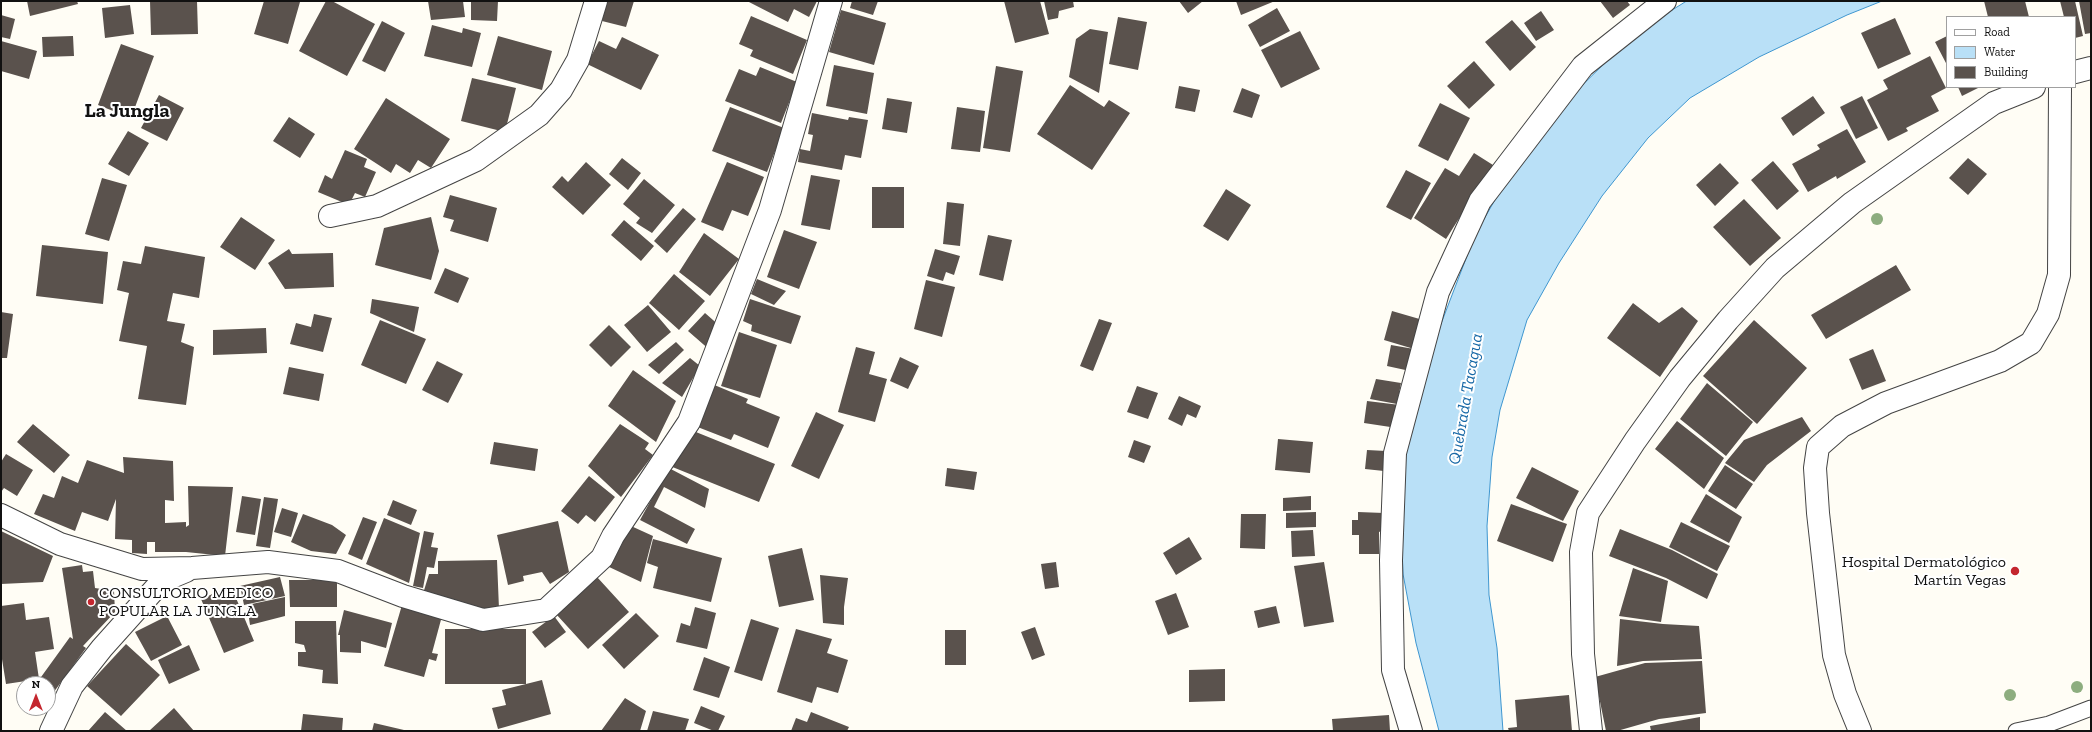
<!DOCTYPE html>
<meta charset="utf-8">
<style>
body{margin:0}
#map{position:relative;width:2092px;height:732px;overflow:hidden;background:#fffdf5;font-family:"Zilla Slab",serif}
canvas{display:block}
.frame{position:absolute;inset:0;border:2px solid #111;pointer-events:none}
.legend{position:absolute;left:1946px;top:16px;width:130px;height:72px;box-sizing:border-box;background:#fff;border:1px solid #a0a0a0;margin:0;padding:5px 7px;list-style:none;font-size:12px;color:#111}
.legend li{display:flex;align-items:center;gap:8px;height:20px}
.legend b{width:20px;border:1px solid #a0a0a0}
.north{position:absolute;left:16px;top:676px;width:40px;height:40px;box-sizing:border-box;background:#fff;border:1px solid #a0a0a0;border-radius:50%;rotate:0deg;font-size:11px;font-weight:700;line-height:16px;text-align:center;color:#111}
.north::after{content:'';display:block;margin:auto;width:14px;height:18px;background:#c4262e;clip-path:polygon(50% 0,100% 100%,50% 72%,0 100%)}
</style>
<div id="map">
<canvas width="2092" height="732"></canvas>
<div class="frame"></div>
<ul class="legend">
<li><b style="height:5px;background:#fff"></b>Road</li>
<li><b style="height:11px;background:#b9e0f7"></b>Water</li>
<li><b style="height:11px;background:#5a524d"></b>Building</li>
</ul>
<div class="north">N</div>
</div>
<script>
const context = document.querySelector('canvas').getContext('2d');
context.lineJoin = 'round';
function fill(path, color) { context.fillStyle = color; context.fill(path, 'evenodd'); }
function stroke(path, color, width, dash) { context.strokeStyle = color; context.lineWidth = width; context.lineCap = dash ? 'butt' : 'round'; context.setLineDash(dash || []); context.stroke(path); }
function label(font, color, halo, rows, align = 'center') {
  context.font = font + ' "Zilla Slab",serif'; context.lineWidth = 4; context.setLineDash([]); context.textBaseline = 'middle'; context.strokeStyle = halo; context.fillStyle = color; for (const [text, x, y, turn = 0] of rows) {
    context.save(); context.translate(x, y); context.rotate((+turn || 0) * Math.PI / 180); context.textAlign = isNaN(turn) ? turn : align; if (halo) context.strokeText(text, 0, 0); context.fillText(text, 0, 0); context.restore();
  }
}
const water = new Path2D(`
 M1687 1H1882L1847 15 1759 57 1690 98 1648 138 1602 196 1559 263 1527 320 1500 410 1492 457 1487 526 1489 595 1497 648 1503 731H1439L1416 643 1403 574 1400 499 1407 432 1426 363 1475 235 1509 175 1560 107 1614 54 1669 12Z`);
const building = new Path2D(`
 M27 1H77L78 4 30 16Z
 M150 1H197L198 34 151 35Z
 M264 1 300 2 288 44 254 34Z
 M326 1H332L375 24 347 76 299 51Z
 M428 1H463L465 17 431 20Z
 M471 1H498L497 21 471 20Z
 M607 1H634L626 27 602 21Z
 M747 1H817L809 17 794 9 788 22Z
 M852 1H878L873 15 850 8Z
 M1004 1H1040L1049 34 1015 43Z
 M1044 1H1073L1074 7 1059 11 1058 18 1048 20Z
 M1179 1H1203L1188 13Z
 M1236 1H1275L1241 15Z
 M1600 1H1627L1630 5 1613 18Z
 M1984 1H2025L2029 17H1988Z
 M2060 1H2075L2083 36 2075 38V17H2064Z
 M2079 1H2091V33L2085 34Z
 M130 5 134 34 105 38 102 8Z
 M1277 8 1290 31 1260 47 1248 25Z
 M841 10 886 23 874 65 829 52Z
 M1541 11 1554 30 1536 41 1524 23Z
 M1 15 15 19 10 39 1 37Z
 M751 16 807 40 793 74 750 56 753 50 739 44Z
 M1118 17 1147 22 1138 70 1109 64Z
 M1895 18 1911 54 1878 69 1861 33Z
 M1512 20 1536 47 1510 71 1485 42Z
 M382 21 405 33 385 72 362 61Z
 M432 25 462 33 463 28 481 33 472 67 424 56Z
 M1090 29 1108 32 1099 93 1069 77 1076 39Z
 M1300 31 1320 69 1281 88 1261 50Z
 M73 36 74 56 43 57 42 37Z
 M498 36 552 51 542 90 487 75Z
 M1947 36V65L1935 42Z
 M622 37 659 55 641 90 587 64 599 41 616 49Z
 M1 41 37 51 29 79 1 71Z
 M121 44 154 56 131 118 98 105Z
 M1930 56 1946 88 1931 96 1939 111 1906 128 1908 131 1888 141 1867 100 1888 89 1883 80Z
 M1474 61 1495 85 1469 109 1447 86Z
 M834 65 874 73 867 114 826 106Z
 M996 66 1023 71 1010 152 983 148Z
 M760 67 797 82 781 123 725 101 739 69 756 76Z
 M472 78 516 88 505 132 461 121Z
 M1070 85 1104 107 1109 100 1130 113 1092 170 1037 134Z
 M1179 86 1200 90 1195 112 1175 108Z
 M1958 87H1980L1962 96Z
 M1242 88 1260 95 1252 118 1233 112Z
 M159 95 184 108 167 141 141 128Z
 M1813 96 1825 113 1793 136 1781 118Z
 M1862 96 1878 128 1856 139 1840 107Z
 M386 98 450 139 431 168 418 160 410 173 396 164 391 173 354 149Z
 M887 98 912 102 907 133 882 129Z
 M1440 103 1470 118 1448 161 1418 146Z
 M730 107 784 128 767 172 712 151Z
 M957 107 985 111 980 152 951 149Z
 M812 113 848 120 849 117 868 120 861 158 845 155 842 170 798 162 800 149 810 151 813 135 808 134Z
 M289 117 315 134 300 158 273 141Z
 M1847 129 1866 162 1837 179 1836 176 1808 192 1792 164 1820 149 1817 145Z
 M128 131 149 143 129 176 108 164Z
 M345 150 367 159 364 167 376 172 365 197 355 193 349 205 318 192 325 175 332 179Z
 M1474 153 1493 165 1446 239 1414 218 1445 168 1459 176Z
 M622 158 641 173 628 190 609 174Z
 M1968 158 1987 174 1968 195 1949 178Z
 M1773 161 1799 191 1777 210 1751 180Z
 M586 162 611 185 583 215 552 187 562 176 568 182Z
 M727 162 764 177 748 216 732 210 723 231 701 222Z
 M1720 163 1739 183 1715 206 1696 185Z
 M1406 170 1431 183 1411 220 1386 207Z
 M811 175 840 180 830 230 801 225Z
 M102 178 127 185 109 241 85 234Z
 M644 179 675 205 652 233 636 223 640 218 623 204Z
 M872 187H904V228H872Z
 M1226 189 1251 205 1228 241 1203 226Z
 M450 195 497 208 488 242 450 231 454 220 443 217Z
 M1744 199 1781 238 1750 266 1713 227Z
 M947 202 964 204 960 246 943 244Z
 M683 208 696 219 667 253 654 241Z
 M241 217 275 240 255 270 220 247Z
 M431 217 439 251 431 280 375 265 384 228Z
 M624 220 654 246 641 261 611 235Z
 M784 230 817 242 799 289 767 277Z
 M704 233 739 259 710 296 679 272Z
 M988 235 1012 240 1003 281 979 275Z
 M42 245 108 252 103 304 36 296Z
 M145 246 205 257 199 298 173 293 167 321 185 324 181 342 194 347 186 405 138 399 147 346 119 341 129 293 117 290 123 261 141 264Z
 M289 249 292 254 333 253 334 287 285 289 268 263Z
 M935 249 960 256 954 275 946 272 943 281 927 276Z
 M1896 265 1911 290 1826 339 1811 315Z
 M445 268 469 278 458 303 434 293Z
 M674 274 705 301 679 330 649 303Z
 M757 279 786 291 774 305 751 294Z
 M926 280 955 287 942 337 914 329Z
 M372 299 419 307 414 332 370 313Z
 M750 299 801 316 791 344 751 331 752 325 743 321Z
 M1633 303 1659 323 1682 307 1698 321 1660 377 1607 338Z
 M648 305 671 332 647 352 624 325Z
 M1392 311 1423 320 1410 371 1387 366 1391 345 1414 349 1384 340Z
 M1 312 13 314 7 358H1Z
 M705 313 721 327 711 351 688 331Z
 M314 314 332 318 323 352 290 344 296 323 311 327Z
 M1099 319 1112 323 1093 371 1080 366Z
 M380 320 426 339 406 384 361 365Z
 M1754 320 1807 368 1757 424 1703 376Z
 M609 325 631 347 611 367 589 345Z
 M266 328 267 353 213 355V330Z
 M739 332 777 345 760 398 721 386Z
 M676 342 684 350 659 374 648 365Z
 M856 347 875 352 869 374 887 379 875 422 838 412Z
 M1873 349 1886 381 1862 390 1849 359Z
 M900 357 919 366 908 389 890 381Z
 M690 358 700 366 682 397 662 383Z
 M437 361 463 374 448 403 422 390Z
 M289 367 324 374 319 401 283 394Z
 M633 370 676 401 656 442 608 406Z
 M1376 379 1401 383 1397 404 1370 399Z
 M1707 383 1753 422 1726 456 1680 419Z
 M712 384 748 399 746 403 780 417 768 448 734 434 731 440 695 426Z
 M1137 386 1158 393 1148 419 1127 412Z
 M1179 396 1201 406 1196 418 1187 414 1182 426 1168 419Z
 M1367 401 1400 405 1397 428 1364 423Z
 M816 412 844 425 819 479 791 466Z
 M1802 417 1811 431 1767 465 1754 482 1725 463 1744 440Z
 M1677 421 1724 458 1704 489 1655 449Z
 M33 424 70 455 54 473 17 442Z
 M620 424 649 443 645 449 653 455 621 497 588 466Z
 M686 428 775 464 759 502 670 466Z
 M1278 439 1313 442 1310 473 1275 470Z
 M1134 440 1151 446 1144 463 1128 457Z
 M494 442 538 449 535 471 490 464Z
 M1367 450 1386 451 1384 471 1365 469Z
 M6 454 33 470 17 496 4 488 1 492V462Z
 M123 457 173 461 174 501 165 500V523L186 522V527L189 525 188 486 233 487 225 556 186 552H155V542H147V554L132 553V540L115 539 116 499 108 521 82 512 75 531 34 514 43 494 54 498 62 476 78 483 87 460 124 473Z
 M1725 465 1753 484 1736 509 1708 491Z
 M665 466 709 489 705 508 664 487 654 507 695 529 687 544 640 520 661 482Z
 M1532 467 1579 491 1563 521 1516 498Z
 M947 468 977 472 974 490 945 486Z
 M589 476 615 497 595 522 586 515 578 524 561 511Z
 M1706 494 1742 517 1729 543 1690 522Z
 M242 496 261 499 255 535 236 532Z
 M1311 496V510L1283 511V498Z
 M264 497 278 499 270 548 256 546Z
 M393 500 417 510 411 525 387 515Z
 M1511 504 1567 524 1553 562 1497 541Z
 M282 508 298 513 291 537 274 532Z
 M1316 512V527L1286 528V513Z
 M1358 512 1384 513V530L1379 532V554H1359V535H1352V520H1358Z
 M303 514 332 525 346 535 336 554 311 551 291 542Z
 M1241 514H1266L1265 549 1240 548Z
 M363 517 377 522 362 560 348 554Z
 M384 518 420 533 409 583 366 564Z
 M558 521 569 572 550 584 542 572 523 576 524 581 508 585 497 535Z
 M1681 522 1730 546 1717 571 1669 547Z
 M631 526 653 536 641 582 607 566Z
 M1620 529 1672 550 1718 574 1707 599 1666 578 1609 556Z
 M1313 530 1315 556 1292 557 1291 531Z
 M1 531 53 556 43 582 1 584Z
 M424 531 434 533 431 547 438 548 434 568 427 567 423 588 413 586Z
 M1189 537 1202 559 1176 575 1163 553Z
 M653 539 722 558 711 602 653 588 658 567 647 563Z
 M802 548 814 600 779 607 768 556Z
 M497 560 499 609 462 610 422 597 429 574H438V561Z
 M1056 562 1059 587 1045 589 1041 564Z
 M1324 562 1334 622 1304 627 1294 566Z
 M82 565 83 572 93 571 95 588 114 591 115 612 83 646 86 648 48 700V684H36L70 637 73 639 62 568Z
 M1633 568 1668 581 1661 622 1619 616Z
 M820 575 848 578 844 607V625L823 623Z
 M280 577 285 596 244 605 240 586Z
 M597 577 629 612 588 649 556 614Z
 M289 580H337V607H290Z
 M231 586 254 641 224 653 201 599Z
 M1176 593 1189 627 1168 635 1155 601Z
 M285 597V616L250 625 247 605Z
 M24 603 26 620 49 617 54 649 35 652 39 679 6 684 1 653V606Z
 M402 605 442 616 432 653 438 654 436 661 429 659 424 677 384 666Z
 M1276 606 1280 623 1258 628 1254 611Z
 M695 607 716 613 707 649 676 642 681 623 690 626Z
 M344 610 392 623 386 648 361 641V653L340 652V635H338Z
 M636 613 659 636 624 669 602 645Z
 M167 616 182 645 151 661 135 632Z
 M554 616 566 632 545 648 532 632Z
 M751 619 779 628 762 681 734 672Z
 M1620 619 1663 624 1699 626 1702 659 1643 661 1617 666Z
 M295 621H336L338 684 322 683 323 670 298 666V652H306L304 645 295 643Z
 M1035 627 1045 655 1032 660 1021 632Z
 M445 629H526V684H445Z
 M796 629 832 639 827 653 848 660 838 693 817 687 812 703 777 692Z
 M945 630H966V665H945Z
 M126 644 160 675 121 716 87 686Z
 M189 645 200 670 169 684 158 660Z
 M704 657 730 667 719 698 693 690Z
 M1702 661 1706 713 1659 719 1617 731H1606L1595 677 1645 663Z
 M1225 669V701L1189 702V670Z
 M542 680 551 714 498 729 492 708 506 705 502 690Z
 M1569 695 1572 731H1509L1508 728 1517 727 1515 700Z
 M625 698 646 711 640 731H601Z
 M701 706 725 716 718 731H714L694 723Z
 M174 708 194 731H149Z
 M653 711 689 719 685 731H647Z
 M105 712 127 731H88Z
 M811 712 849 727 847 731H791L796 718 807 722Z
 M303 714 343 718 342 731H301Z
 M1389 715 1390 731H1333L1332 719Z
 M1700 717V731H1651L1650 726Z
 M374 723 404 730V731H372Z`);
const lane = new Path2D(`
 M2016 731 2049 724 2091 708`);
const street = new Path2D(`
 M2075 72 2091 68
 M330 216 377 206 476 160 539 115 561 90 578 60 596 1
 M1 515 60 544 142 569 192 568 268 562 338 571 403 596 483 620 546 610 602 558 613 536 689 422 770 210 831 1
 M51 731 72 686 102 648 162 581 186 571
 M1411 731 1393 670 1391 560 1395 453 1438 292 1480 201 1583 66 1665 1
 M1591 731 1583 654 1581 552 1588 513 1635 441 1680 378 1728 320 1775 268 1852 203 1994 103 2034 87
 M1860 731 1845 694 1834 655 1818 513 1815 468 1818 447 1842 426 1886 403 2000 361 2031 343 2048 314 2059 275 2060 87`);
const trees = [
 [1877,219],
 [2077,687],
 [2010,695]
];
const markers = [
 [2015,571,5,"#c4262e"],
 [91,602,4,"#c4262e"]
];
const poiNames = [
 ["Hospital Dermatológico",2006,562],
 ["Martín Vegas",2006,580],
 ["CONSULTORIO MEDICO",99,593,"left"],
 ["POPULAR LA JUNGLA",99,611,"left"]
];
const waterNames = [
 ["Quebrada Tacagua",1466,399,-80]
];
const districtNames = [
 ["La Jungla",127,111]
];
fill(water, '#b9e0f7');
stroke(water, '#3f96cf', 1);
fill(building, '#5a524d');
stroke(lane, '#444', 17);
stroke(street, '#444', 24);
stroke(lane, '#fff', 15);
stroke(street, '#fff', 22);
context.fillStyle = '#8dad7f';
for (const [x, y] of trees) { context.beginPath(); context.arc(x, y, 6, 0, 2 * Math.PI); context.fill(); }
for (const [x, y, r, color] of markers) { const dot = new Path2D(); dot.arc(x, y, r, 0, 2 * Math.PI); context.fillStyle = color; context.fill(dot); stroke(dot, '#fff', 1.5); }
label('16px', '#111', '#fff', poiNames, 'right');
label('italic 17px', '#1768a6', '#fff', waterNames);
label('bold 20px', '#111', '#fff', districtNames);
</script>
